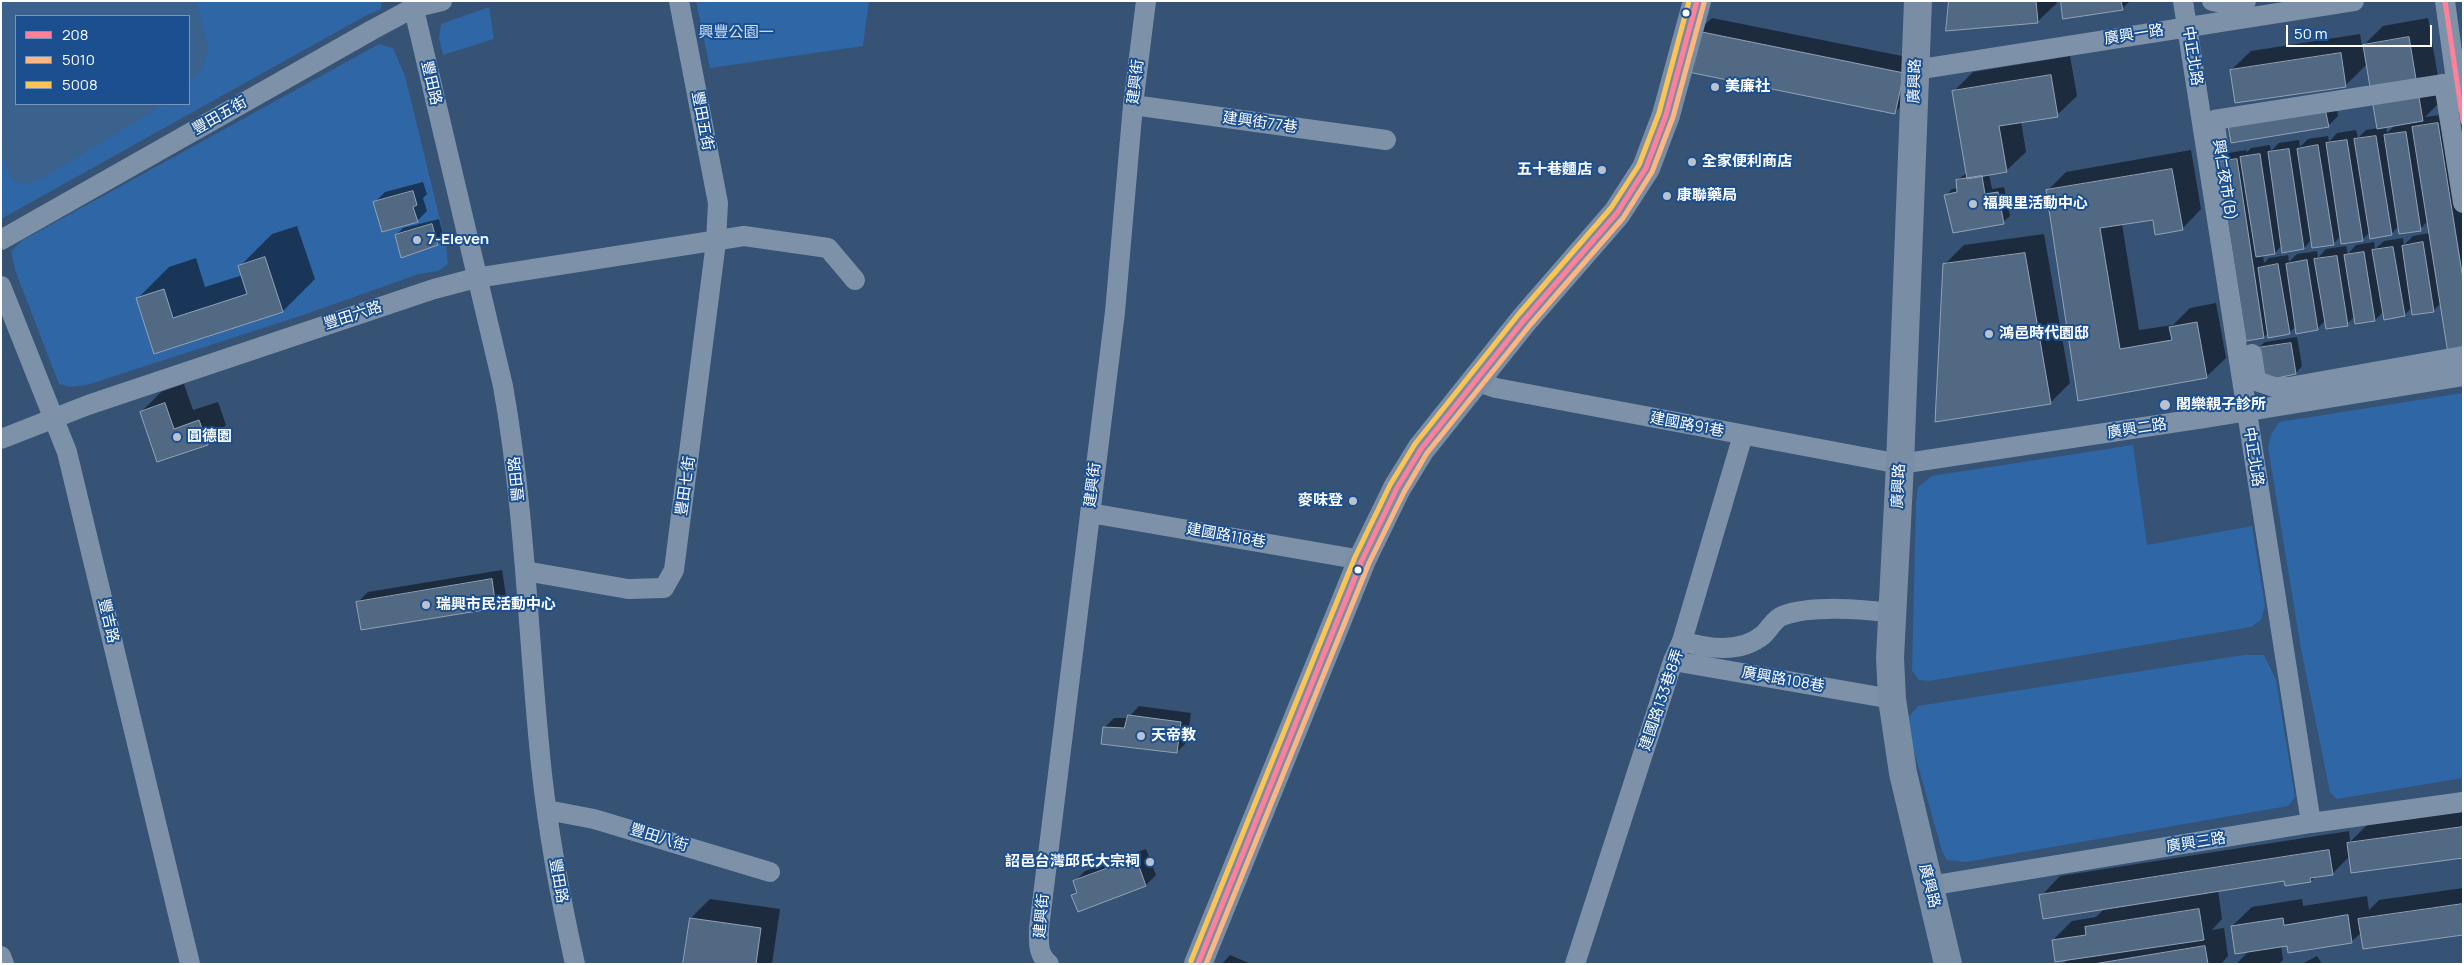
<!DOCTYPE html>
<meta charset="utf-8">
<style>
body{margin:0}
#map{position:relative;width:2464px;height:965px;overflow:hidden;background:#365274;font-family:Manrope,sans-serif}
canvas{display:block}
.frame{position:absolute;inset:0;border:2px solid #fff;pointer-events:none}
.legend{position:absolute;left:15px;top:15px;width:175px;height:90px;box-sizing:border-box;background:#1b4f8f;border:1px solid #7695bc;margin:0;padding:6px 9px;list-style:none;font-size:15px;color:#fff}
.legend li{display:flex;align-items:center;gap:10px;height:25px}
.legend b{width:25px;border:1px solid #7695bc}
.scale{position:absolute;left:2286px;top:25px;width:146px;height:22px;box-sizing:border-box;border:2px solid #fff;border-top:0;padding-left:6px;font-size:15px;line-height:18px;white-space:nowrap;color:#fff;-webkit-text-stroke:4px #1b4f8f;paint-order:stroke}
</style>
<div id="map">
<canvas width="2464" height="965"></canvas>
<div class="frame"></div>
<ul class="legend">
<li><b style="height:6px;background:#ff8098"></b>208</li>
<li><b style="height:6px;background:#ffb580"></b>5010</li>
<li><b style="height:6px;background:#fcc553"></b>5008</li>
</ul>
<div class="scale">50 m</div>
</div>
<script>
const context = document.querySelector('canvas').getContext('2d');
context.lineJoin = 'round';
function fill(path, color) { context.fillStyle = color; context.fill(path, 'evenodd'); }
function stroke(path, color, width, dash) { context.strokeStyle = color; context.lineWidth = width; context.lineCap = dash ? 'butt' : 'round'; context.setLineDash(dash || []); context.stroke(path); }
function label(font, color, halo, rows, align = 'center') {
  context.font = font + ' Manrope,"Noto Sans TC",sans-serif'; context.lineWidth = 4; context.setLineDash([]); context.textBaseline = 'middle'; context.strokeStyle = halo; context.fillStyle = color; for (const [text, x, y, turn = 0] of rows) {
    context.save(); context.translate(x, y); context.rotate((+turn || 0) * Math.PI / 180); context.textAlign = isNaN(turn) ? turn : align; if (halo) context.strokeText(text, 0, 0); context.fillText(text, 0, 0); context.restore();
  }
}
const green = new Path2D(`
 M1 1H382L381 9 367 15 1 219ZM16 16H189V104H16Z
 M696 1H869L863 46 710 68Z
 M489 7 494 39 443 55 439 39 441 24Z
 M379 44 393 48 405 76 446 244 448 264 438 271 419 274 303 315 87 385 69 387 59 384 15 270 11 251 23 240Z
 M2463 393V778L2337 799 2330 792 2301 649 2268 447 2271 435 2279 422Z
 M2133 445 2147 545 2252 526 2265 606 2261 620 2251 627 1929 681 1919 680 1912 671 1916 503 1918 487 1932 476Z
 M2244 655H2264L2276 680 2295 797 2288 806 1966 862 1947 860 1942 851 1908 730V718L1918 706Z`);
const water = new Path2D(`
 M1 1H196C204 41 220 49 189 84V16H16V104H164L38 181 21 184 11 179 1 152Z`);
const shadow = new Path2D(`
 M1950 1H2056L2057 3 2037 22Z
 M2062 1H2130L2122 9Z
 M1712 18 1917 59 1908 99 1895 112 1698 31Z
 M2428 18 2442 100 2425 117 2448 114 2463 208V356L2441 303 2434 310 2412 308 2404 315 2384 311 2375 320 2355 316 2347 324 2325 321 2317 329 2296 326 2289 333 2269 332 2264 337 2219 163 2229 153 2246 150 2247 152 2251 148 2270 145 2271 151 2279 143 2299 140 2300 147 2308 139 2328 136 2329 142 2337 133 2356 130 2358 138 2366 130 2378 128 2367 64 2346 85 2231 70 2251 51 2360 34 2362 47 2383 26ZM2396 124 2387 133 2386 126ZM2428 221 2430 233 2413 236 2404 245 2403 238 2384 241 2375 249 2374 242 2356 245 2348 254 2346 246 2326 249 2318 258 2317 251 2297 254 2289 262 2288 255 2269 258 2264 263 2263 255 2275 253 2282 245 2283 251 2304 248 2312 239 2333 244 2341 236 2362 240 2370 232 2391 234 2399 226 2420 229Z
 M2070 56 2077 96 2057 115 2021 121 2026 152 2006 171 1989 174 1992 189 2004 187 2010 216 2003 222 1946 195 1952 189 1958 188 1957 180 1967 173 1954 91 1973 72Z
 M2334 95 2338 116 2328 126 2238 109Z
 M2191 150 2201 209 2182 229 2155 219 2122 224 2139 330 2173 325 2190 308 2216 303 2226 358 2206 377 2080 399 2047 191 2066 172Z
 M423 182 427 194 423 198 427 211 417 221 375 202 385 192Z
 M439 219 444 238 438 244 396 235 403 228Z
 M297 226 315 279 283 311 155 352 137 299 169 267 196 258 205 287 243 275 240 266 272 234Z
 M2044 234 2070 383 2051 402 1944 265 1964 245Z
 M2297 337 2302 366 2296 373 2258 348 2265 342Z
 M184 384 193 410 218 402 226 425 207 444 158 461 141 412 161 392Z
 M502 570 506 596 496 606 362 628 358 602 368 592Z
 M1139 706 1191 713 1187 742 1177 752 1104 728 1114 718H1128Z
 M2463 811V856H2350L2332 874 2316 876 2311 881 2285 879 2218 890 2222 919 2212 930 2224 928 2228 956 2221 964H2063L2068 959 2053 940 2072 921 2096 917 2106 907 2041 896 2060 876 2349 831 2350 842 2368 824Z
 M1146 849 1156 875 1146 885 1078 910 1073 896 1078 890 1075 881 1085 871Z
 M2463 888V934L2362 932 2352 941 2281 946 2283 960 2279 964H2236L2249 951 2232 926 2252 907 2302 899 2303 906 2367 896 2369 910 2379 900Z
 M710 899 780 909 772 964H684L691 918Z
 M1230 955 1251 964H1222Z
 M2317 956 2322 964H2302Z`);
const building = new Path2D(`
 M1949 1H2036L2038 23 1946 31Z
 M2061 1H2121L2123 10 2063 19Z
 M1697 31 1904 73 1895 114 1688 72Z
 M2409 37 2423 121 2377 129 2363 45Z
 M2341 53 2346 87 2235 103 2230 70Z
 M2051 75 2058 117 1999 126 2007 172 1967 179 1952 91Z
 M2324 104 2329 127 2231 143 2227 119Z
 M2438 123 2463 279V357L2449 360 2412 127Z
 M2406 132 2421 231 2399 234 2384 135Z
 M2376 136 2392 235 2370 239 2354 139Z
 M2347 140 2363 241 2341 244 2326 143Z
 M2318 145 2334 245 2312 248 2297 149Z
 M2289 149 2304 249 2282 253 2268 152Z
 M2260 154 2275 254 2256 257 2240 157Z
 M2237 159 2264 338 2246 341 2218 162Z
 M2172 169 2183 230 2155 235 2153 220 2100 228 2120 349 2172 340 2169 327 2197 322 2207 378 2078 401 2046 190Z
 M1982 176 1985 194 1998 192 2004 224 1953 233 1944 195 1957 192 1956 180Z
 M413 191 417 205 413 207 418 222 382 232 373 202Z
 M432 224 438 245 401 258 395 235Z
 M2423 242 2434 312 2412 315 2402 246Z
 M2393 247 2405 316 2384 320 2372 250Z
 M2364 252 2375 321 2355 324 2344 255Z
 M2025 253 2051 404 1935 422 1943 264Z
 M2337 256 2348 326 2326 329 2314 259Z
 M265 257 283 312 154 354 136 298 164 289 173 318 247 294 238 266Z
 M2307 260 2318 330 2296 334 2286 264Z
 M2278 264 2290 334 2268 338 2258 268Z
 M2291 343 2296 374 2272 379 2254 377 2257 348Z
 M165 403 174 429 199 420 208 445 157 462 140 412Z
 M492 579 496 608 361 630 356 602Z
 M1128 715 1181 722 1177 753 1101 744 1103 727 1124 728Z
 M2463 827V858L2351 873 2347 843Z
 M2329 850 2333 875 2310 878 2311 882 2285 886 2284 881 2043 919 2039 895Z
 M1136 858 1146 886 1078 912 1071 895 1077 893 1073 881Z
 M2463 904V935L2363 949 2358 919Z
 M2199 909 2204 940 2055 962 2052 940 2086 935 2085 927Z
 M2348 915 2352 943 2288 953 2287 946 2235 954 2231 926 2283 918 2284 925Z
 M690 918 761 928 756 964H683Z
 M2205 946 2208 964H2094Z`);
const street = new Path2D(`
 M412 1 503 386C526 515 528 645 542 774 549 838 561 901 575 964
 M2183 1 2311 823
 M2212 1 2227 4 2246 1
 M2445 1 2459 102
 M1915 70 2354 1
 M1133 105 1386 140
 M2218 145 2214 120 2444 84 2463 203
 M1 240 372 30 413 8 442 1
 M1 286 67 452 190 964
 M2252 354 2256 381 2274 387H2289L2463 356
 M1475 381 1496 388 1900 464 2204 418 2463 376
 M1 439 88 405 434 289 476 278 744 236 828 248 855 280
 M1090 513 1362 560
 M525 571 628 589 664 588 674 570 716 242 718 203 679 1
 M1682 641C1708 649 1740 654 1763 635 1769 630 1774 619 1782 616 1811 605 1862 609 1892 613
 M1673 661 1892 699
 M547 810 594 819 770 872
 M1929 886 2311 823 2463 802
 M1 956 4 964
 M1049 964C1037 954 1039 942 1039 928L1115 312 1133 105 1146 1
 M1575 964 1673 661 1682 641 1743 435`);
const secondary = new Path2D(`
 M1918 1 1900 464 1890 658 1892 699 1903 773 1948 964
 M1198 964 1362 560 1397 488 1421 449 1524 320 1617 213 1646 168 1666 115 1697 1`);
const bus1 = new Path2D(`
 M2445 1 2463 122
 M1198 964 1362 560 1397 488 1421 449 1524 320 1617 213 1646 168 1666 115 1697 1`);
const bus2 = new Path2D(`
 M1206 964 1369 563 1404 492 1427 453 1530 325 1623 218 1652 172 1673 117 1704 3`);
const bus3 = new Path2D(`
 M1191 961 1355 557 1390 485 1415 444 1518 315 1611 208 1639 165 1659 113 1689 1`);
const markers = [
 [1686,13,4.5,"#fff"],
 [1715,87,5,"#b9c2ce"],
 [1692,162,5,"#b9c2ce"],
 [1602,170,5,"#b9c2ce"],
 [1667,196,5,"#b9c2ce"],
 [1973,204,5,"#b9c2ce"],
 [417,240,5,"#b9c2ce"],
 [1989,334,5,"#b9c2ce"],
 [2165,405,6,"#b9c2ce"],
 [177,437,5,"#b9c2ce"],
 [1353,501,5,"#b9c2ce"],
 [1358,570,4.5,"#fff"],
 [426,605,5,"#b9c2ce"],
 [1141,736,5,"#b9c2ce"],
 [1150,862,5,"#b9c2ce"]
];
const parkNames = [
 ["興豐公園一",736,33]
];
const streetNames = [
 ["廣興一路",2134,35,-9],
 ["中正北路",2192,56,81],
 ["廣興路",1915,81,-88],
 ["建興街",1136,82,-83],
 ["豐田路",431,83,77],
 ["豐田五街",220,116,-30],
 ["豐田五街",702,121,79],
 ["建興街77巷",1260,123,8],
 ["興仁夜市(B)",2224,180,81],
 ["豐田六路",353,316,-18],
 ["建國路91巷",1687,425,11],
 ["廣興二路",2137,429,-9],
 ["中正北路",2253,457,81],
 ["豐田路",517,479,-96],
 ["建興街",1093,485,-83],
 ["豐田七街",686,486,-82],
 ["廣興路",1899,486,-87],
 ["建國路118巷",1226,536,10],
 ["豐吉路",108,621,77],
 ["廣興路108巷",1783,680,10],
 ["建國路133巷8弄",1662,700,-71],
 ["豐田八街",659,838,17],
 ["廣興三路",2196,843,-9],
 ["豐田路",558,881,80],
 ["廣興路",1929,886,76],
 ["建興街",1042,916,-85]
];
const poiNames = [
 ["美廉社",1725,87],
 ["全家便利商店",1702,162],
 ["五十巷麵店",1592,170,"right"],
 ["康聯藥局",1677,196],
 ["福興里活動中心",1983,204],
 ["7-Eleven",427,240],
 ["鴻邑時代園邸",1999,334],
 ["閣樂親子診所",2176,405],
 ["圓德園",187,437],
 ["麥味登",1343,501,"right"],
 ["瑞興市民活動中心",436,605],
 ["天帝教",1151,736],
 ["詔邑台灣邱氏大宗祠",1140,862,"right"]
];
fill(green, '#2f66a5');
fill(water, '#3b618d');
fill(shadow, '#0007');
fill(building, '#526984');
stroke(building, '#92a2b6', 1);
stroke(street, '#7d92a8', 20);
stroke(secondary, '#798da4', 28);
stroke(bus1, '#ff8098', 5);
stroke(bus2, '#ffb580', 5);
stroke(bus3, '#fcc553', 5);
for (const [x, y, r, color] of markers) { const dot = new Path2D(); dot.arc(x, y, r, 0, 2 * Math.PI); context.fillStyle = color; context.fill(dot); stroke(dot, '#1b4f8f', 2); }
label('15px', '#cfe3fa', '#1b4f8f', parkNames);
label('15px', '#fff', '#1b4f8f', streetNames);
label('bold 15px', '#fff', '#1b4f8f', poiNames, 'left');
</script>
